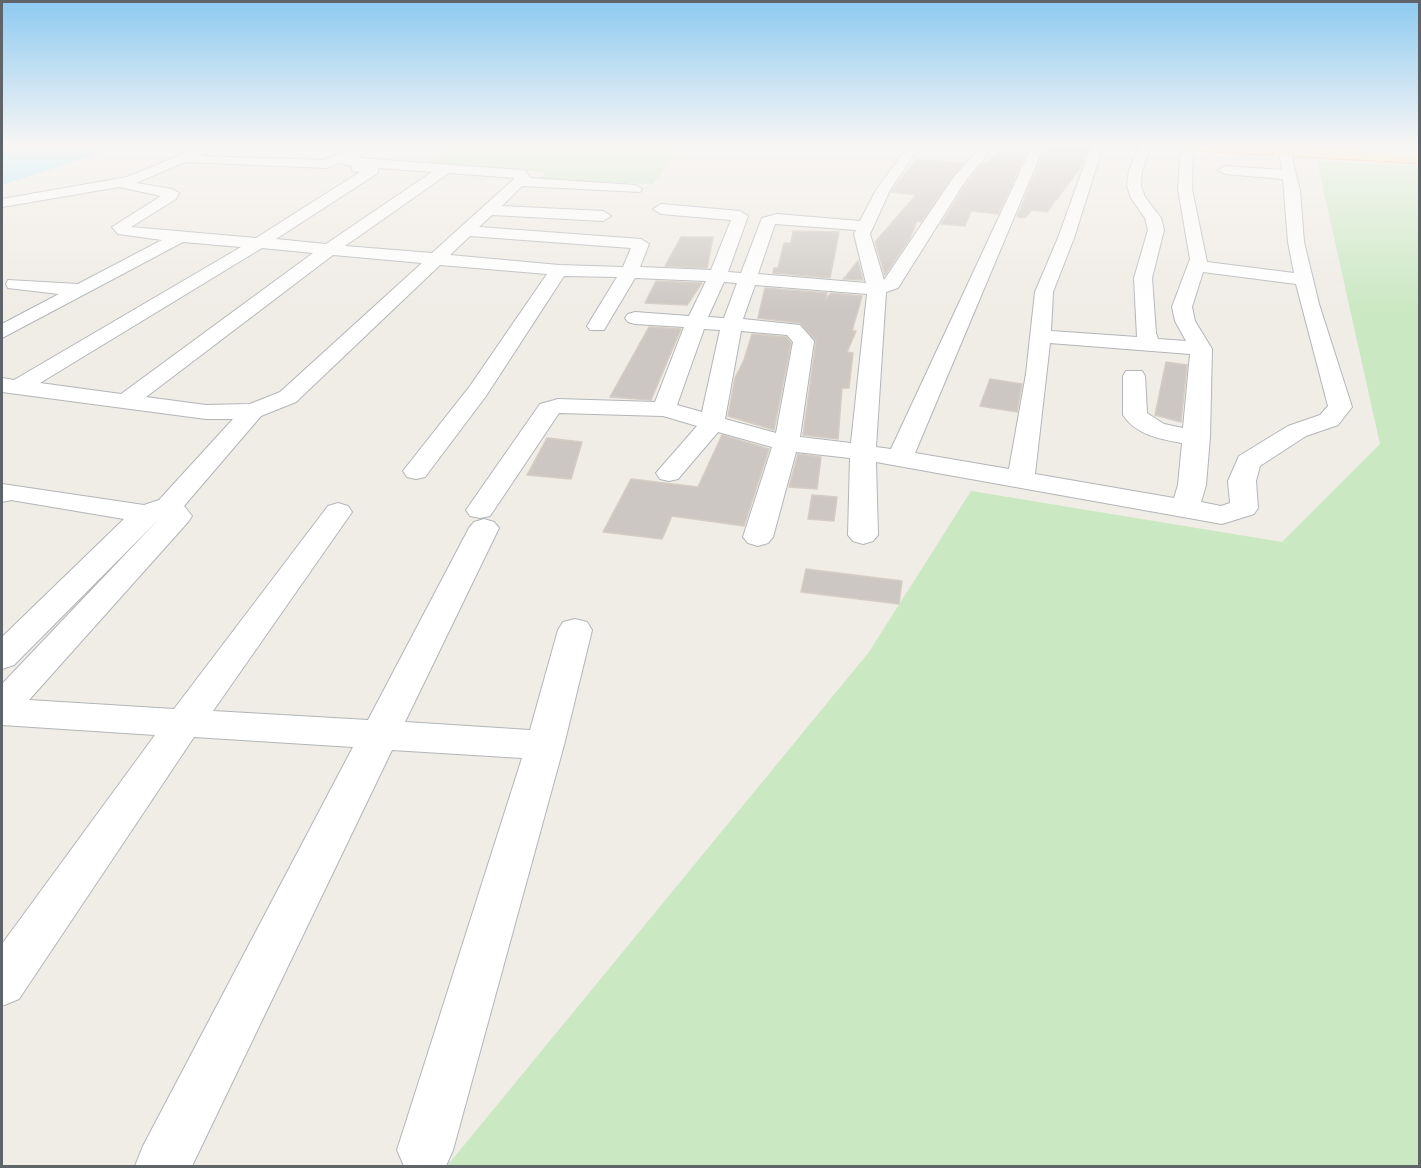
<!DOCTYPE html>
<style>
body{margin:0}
#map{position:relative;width:1421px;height:1168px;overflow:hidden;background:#f0ece6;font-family:Poppins,sans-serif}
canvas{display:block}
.frame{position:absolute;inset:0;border:3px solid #5e6467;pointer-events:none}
</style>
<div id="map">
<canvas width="1421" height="1168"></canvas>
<div class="frame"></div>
</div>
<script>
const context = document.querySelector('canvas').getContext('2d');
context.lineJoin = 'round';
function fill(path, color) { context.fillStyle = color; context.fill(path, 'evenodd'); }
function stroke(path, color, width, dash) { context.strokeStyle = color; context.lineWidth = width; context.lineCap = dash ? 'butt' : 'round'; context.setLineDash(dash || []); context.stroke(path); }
const green = new Path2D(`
 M458 146H678L679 148 653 184 537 180 546 172 422 164Z
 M1317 161 1419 166V1166H447L869 652 971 491 1282 542 1380 444Z`);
const water = new Path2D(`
 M2 146H122L2 185Z`);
const building = new Path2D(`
 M1046 146H1089L1081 167 1047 212 1032 210 1025 218 1017 217Z
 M1001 150 1027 152 998 214 971 211 965 226 941 224 966 184 984 162H989Z
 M916 159 963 163 921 222 917 221 910 238 885 275 875 242 916 195 891 192Z
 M793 231 839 232 830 278 773 273 774 268H778L784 243H791Z
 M681 237H713L707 268 665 266Z
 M858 261 863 280 843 279 846 276Z
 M656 281 702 283 687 305 645 303Z
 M765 288 827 293 825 300 831 293 862 296 852 331H856L847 352 853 353 849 388H842L838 439 803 435 816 341 800 323 758 318Z
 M649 327 681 329 651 400 610 397Z
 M752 334 786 337 791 343 774 430 728 416 735 378 744 360Z
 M1166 362 1187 365 1181 422 1155 415Z
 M990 379 1022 384 1017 412 980 406Z
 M722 435 769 449 744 526 672 516 662 539 603 532 631 479 698 487Z
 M547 438 582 442 571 479 527 475Z
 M798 454 821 457 817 489 789 487Z
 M812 495 837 497 834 521 808 519Z
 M806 569 902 581 899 604 801 592Z`);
const minor = new Path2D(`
 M202 146H219L201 156 324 160 352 146H378L358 158 521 170 526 171 530 178 635 185 642 189 640 192 522 186 502 206 603 211 611 216 603 221 492 215 479 227 641 239 649 244 640 267 711 270 731 220 661 214 653 209 661 204 740 211 748 216 728 272 741 273 762 218 777 214 860 221 876 190 908 146H920L890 190 870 234 884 280 953 178 981 146H994L964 183 898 288 886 292 876 447 891 449 1032 146H1044L915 453 1009 469 1026 374 1035 292 1058 238 1091 146H1103L1074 238 1053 292 1051 331 1137 337 1134 278 1148 230 1145 218 1131 198 1127 186 1129 171 1139 146H1151L1142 171 1141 186 1145 197 1161 218 1164 230 1152 278 1156 333 1158 339 1186 341 1175 321 1172 307 1190 259 1178 189 1181 146H1193L1192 189 1207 262 1294 273 1288 242 1283 179 1225 174 1218 170 1225 166 1282 170 1279 153 1285 149 1291 153 1300 191 1304 242 1319 304 1352 407 1338 425 1306 436 1260 466 1256 481 1258 508 1254 514 1222 524 876 462 878 535 873 541 863 544 853 541 848 535 850 458 796 452 773 537 768 543 758 546 748 543 743 537 772 447 718 432 678 479 669 481 660 479 656 473 697 426 663 416 559 413 490 516 480 518 470 516 466 510 540 404 558 399 655 402 684 327 635 324 628 322 625 318 628 314 635 312 689 316 706 281 635 278 604 330H590L587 326 617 277 564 276 486 396 425 477 416 479 407 477 403 471 470 386 547 274 440 265 296 402 261 416 184 506 192 516 188 522 29 700 174 709 328 506 338 503 348 506 352 512 213 711 368 720 469 528 474 522 484 519 494 522 499 528 405 722 530 730 558 630 563 622 575 619 587 622 592 630 564 745 453 1150 446 1166H404L397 1150 522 758 392 750 192 1166H135L143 1146 353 747 194 737 19 999 2 1006V944L155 735 2 725V684L159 519 14 665 2 669V637L124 519 11 500 2 502V484L144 505 159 500 233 419H206L2 392V378L14 380 241 247 183 242 2 338V324L59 294 8 288 6 284 8 280 78 284 162 240 118 234 112 227 161 196 119 187 2 207V199L127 177ZM185 162 326 168 338 163 352 166V171L360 172 256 238 131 227 176 199 179 193 172 189 136 183ZM378 168 432 172 326 244 276 239 378 173ZM449 173 515 178 432 253 345 246ZM775 224 856 230 854 234 866 283 758 274ZM470 236 631 248 623 267 559 265 450 255ZM262 248 313 253 121 394 40 383ZM333 255 422 263 280 392 250 404 206 405 146 397ZM1203 272 1296 284 1328 406 1320 415 1288 426 1239 456 1228 481 1230 503 1221 506 1201 502 1206 485 1210 437 1212 349 1195 321 1192 307ZM724 282 737 283 724 318 708 317ZM755 285 867 294 851 443 800 437 814 341 800 325 743 319ZM704 329 720 330 702 412 677 405ZM741 331 787 335 793 342 776 433 725 419ZM1050 343 1190 354 1183 428 1164 424 1147 413 1145 376 1142 371H1126L1123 376V415C1136 435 1160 439 1182 443L1178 485 1174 498 1035 474Z
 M1370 149H1418L1420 156 1384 157 1383 161 1378 162 1364 153Z`);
const major = new Path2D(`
 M1184 146H1261L1420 155V163L1191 150Z`);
fill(green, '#cae8c2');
fill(water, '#a8eaff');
fill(building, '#ccc7c3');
stroke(building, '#d5cdc4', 1.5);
stroke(minor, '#b2b6b9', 2);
stroke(major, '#f5ac5a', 3);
fill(minor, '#fff');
fill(major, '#ffe2ad');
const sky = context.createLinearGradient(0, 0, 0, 310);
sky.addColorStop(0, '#8ecaf1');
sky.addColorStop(0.47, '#f8f6f4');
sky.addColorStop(1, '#f8f6f400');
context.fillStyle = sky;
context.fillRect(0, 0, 1421, 310);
</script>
